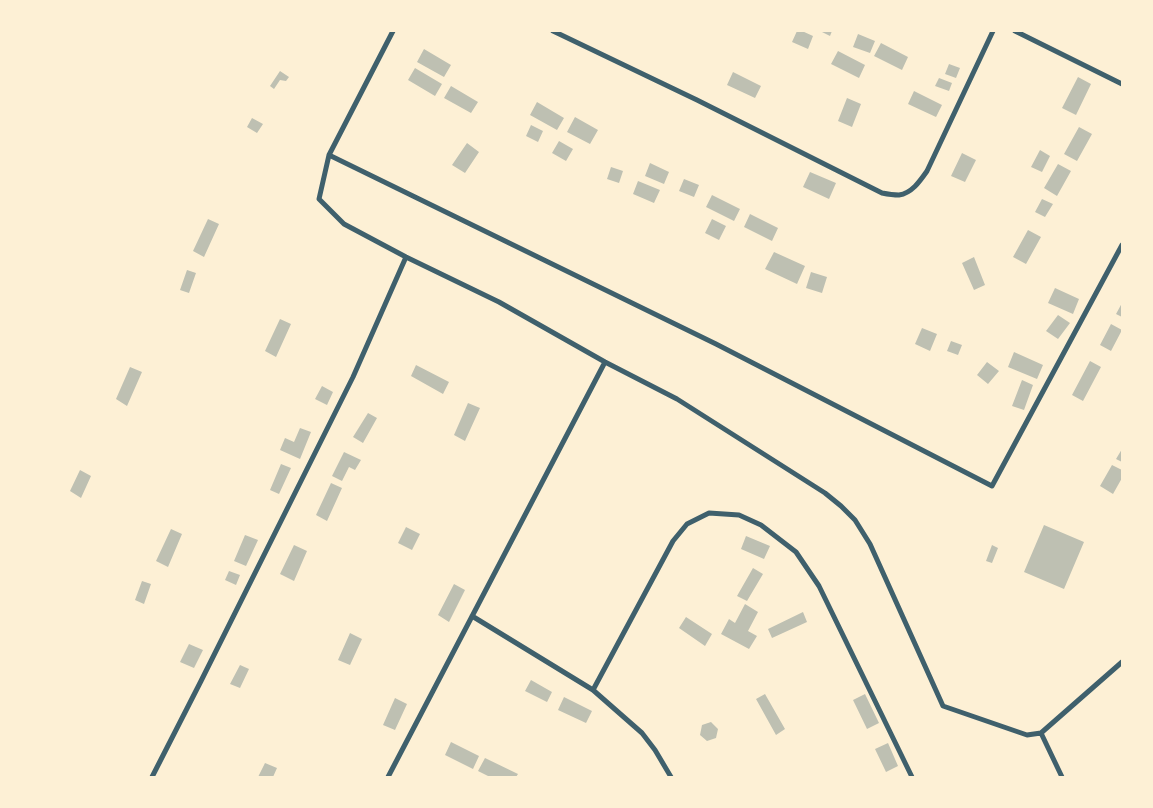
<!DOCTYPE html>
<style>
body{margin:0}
#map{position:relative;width:1153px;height:808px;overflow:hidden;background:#fdf0d5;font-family:"Alegreya Sans",sans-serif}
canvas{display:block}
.frame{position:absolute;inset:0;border:32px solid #fdf0d5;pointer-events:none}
</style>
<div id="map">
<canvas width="1153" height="808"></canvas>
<div class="frame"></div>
</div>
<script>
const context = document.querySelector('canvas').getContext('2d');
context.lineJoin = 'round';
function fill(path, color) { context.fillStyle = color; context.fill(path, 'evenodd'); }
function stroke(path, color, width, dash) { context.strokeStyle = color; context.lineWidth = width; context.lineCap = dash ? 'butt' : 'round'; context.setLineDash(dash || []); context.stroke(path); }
const building = new Path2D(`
 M797 31H802L813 36 808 49 792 42Z
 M820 31H832L830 36Z
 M858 34 875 41 870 53 853 47Z
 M881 43 908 57 902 70 874 56Z
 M424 49 451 65 444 77 417 62Z
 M838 51 865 65 859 78 831 64Z
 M949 64 960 68 956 78 945 74Z
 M415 68 442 84 435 96 408 80Z
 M280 71 289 77 286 81 280 80 274 89 270 86Z
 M733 72 761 86 755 98 727 85Z
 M1078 77 1091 84 1076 115 1062 108Z
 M939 78 952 83 949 91 935 86Z
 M451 86 478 102 471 113 444 98Z
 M914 91 942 105 936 117 908 104Z
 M847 98 861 104 852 127 838 121Z
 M537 102 564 118 557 130 530 115Z
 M575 117 598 130 590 144 567 132Z
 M252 118 263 124 257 133 247 127Z
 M531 125 543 131 538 142 526 136Z
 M1079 127 1092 134 1077 161 1064 154Z
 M559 141 573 149 566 161 552 153Z
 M467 143 479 152 465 173 452 165Z
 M1040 150 1050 156 1042 172 1031 167Z
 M962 153 976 160 965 182 951 176Z
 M650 163 669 172 664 184 645 176Z
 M1058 164 1071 171 1057 196 1044 188Z
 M611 167 623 171 619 183 607 179Z
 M810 172 836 183 829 199 803 187Z
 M684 179 699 185 694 197 679 191Z
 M638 181 660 190 654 203 633 194Z
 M712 195 740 209 734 221 706 207Z
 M1042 199 1053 204 1045 217 1035 212Z
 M750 214 778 228 772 241 744 227Z
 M208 219 219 224 204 257 193 251Z
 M712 219 726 226 719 240 705 233Z
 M1028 230 1041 237 1026 264 1013 257Z
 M774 252 805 266 797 284 765 269Z
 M974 257 985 285 974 290 962 263Z
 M187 270 196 273 189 293 180 290Z
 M811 272 827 277 822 293 806 288Z
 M1055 288 1079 299 1073 314 1048 303Z
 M1122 303V317L1116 314Z
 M1058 315 1070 323 1058 339 1046 331Z
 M280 319 291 324 276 357 265 351Z
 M1111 324 1122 330 1111 351 1100 345Z
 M922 328 937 334 930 351 915 344Z
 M951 341 962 345 958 355 947 351Z
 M1014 352 1043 365 1037 379 1008 367Z
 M1090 361 1101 367 1083 401 1072 395Z
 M987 362 999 371 988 384 977 375Z
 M416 365 449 382 443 394 411 376Z
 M130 367 142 372 127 406 116 399Z
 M1022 380 1033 385 1024 410 1012 406Z
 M322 386 333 392 327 405 315 399Z
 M468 403 480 408 465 441 454 435Z
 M368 413 377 418 363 443 353 437Z
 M300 428 311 432 300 459 280 450 285 438 294 442Z
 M1122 449V462L1116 459Z
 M344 452 361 460 355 470 349 467 342 481 332 476Z
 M281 464 291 468 279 494 270 490Z
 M1112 465 1122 470V478L1113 494 1100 486Z
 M80 470 91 476 81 498 70 491Z
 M331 483 342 488 327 521 316 515Z
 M1044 525 1084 542 1064 589 1024 572Z
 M406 527 420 534 412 550 398 543Z
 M171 529 182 534 168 567 156 561Z
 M245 535 258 540 246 566 234 561Z
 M746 536 770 546 764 559 741 549Z
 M294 545 307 551 294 581 280 574Z
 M992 545 998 548 992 563 986 561Z
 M753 568 763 574 747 601 737 596Z
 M229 571 240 575 236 585 225 580Z
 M142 581 151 584 144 604 135 600Z
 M454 584 465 590 449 622 438 615Z
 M745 604 758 612 748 631 757 636 749 649 721 634 729 619 735 623Z
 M803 612 807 622 772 638 768 629Z
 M686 617 712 634 705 646 679 628Z
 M350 633 362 639 350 665 338 660Z
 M189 644 203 650 194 668 180 662Z
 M240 665 249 669 240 688 230 684Z
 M531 680 552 692 547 702 525 691Z
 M765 694 785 729 776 735 756 699Z
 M865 694 879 723 867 729 853 700Z
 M564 697 592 711 586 723 558 710Z
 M395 698 407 704 395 730 383 725Z
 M711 722 718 729 716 738 707 741 700 735 702 725Z
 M451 742 479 756 473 769 445 755Z
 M888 743 898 766 886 772 875 749Z
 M485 758 518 774 516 777H490L478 771Z
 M265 763 277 768 273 777H258Z`);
const minor = new Path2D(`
 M393 31 329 155 319 199 344 224 406 257 499 302 605 362 677 399 825 493 841 506 855 520 870 544 943 706 1027 735 1041 733 1122 662
 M553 31 697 100 882 193C887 194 894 195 899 195 912 193 920 181 927 171L993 31
 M1015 31 1122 84
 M329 155 716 344 992 486 1122 245
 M472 616 593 690 642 733 655 750 671 777
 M593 690 673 541 687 524 709 513 739 515 761 525 796 552 819 586 912 777
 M1041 733 1062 777
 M152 777 201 681 353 377 406 257
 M388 777 605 362`);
fill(building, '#bec0b2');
stroke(minor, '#3f606c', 5);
</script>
